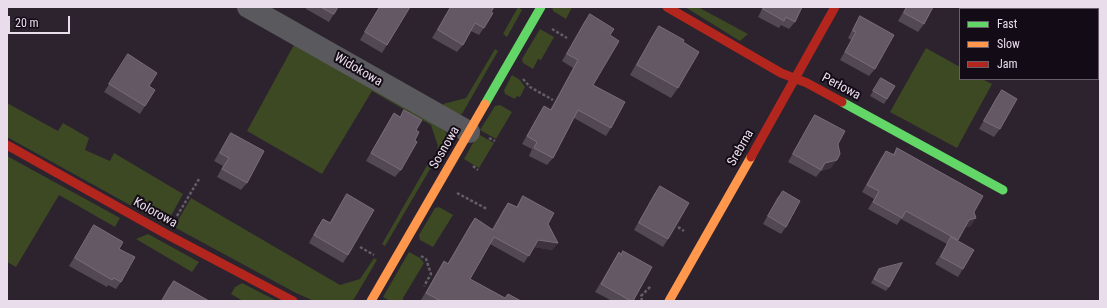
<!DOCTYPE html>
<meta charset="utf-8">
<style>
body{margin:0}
#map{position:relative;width:1107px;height:308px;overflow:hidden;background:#2c232f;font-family:"Roboto Condensed",sans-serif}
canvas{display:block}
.frame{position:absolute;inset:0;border:8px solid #e9ddeb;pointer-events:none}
.legend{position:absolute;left:959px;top:8px;width:140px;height:72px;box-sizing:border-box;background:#130b15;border:1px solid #695f6b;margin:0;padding:5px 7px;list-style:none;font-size:12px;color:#e9ddeb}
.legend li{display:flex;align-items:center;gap:8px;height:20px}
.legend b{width:20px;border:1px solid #695f6b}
.scale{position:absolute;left:8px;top:16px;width:62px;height:18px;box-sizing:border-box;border:2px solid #e9ddeb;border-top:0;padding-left:5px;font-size:12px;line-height:14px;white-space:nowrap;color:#e9ddeb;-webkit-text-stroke:3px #130b15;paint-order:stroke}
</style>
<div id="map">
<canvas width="1107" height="308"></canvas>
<div class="frame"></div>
<ul class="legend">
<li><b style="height:5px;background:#63d668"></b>Fast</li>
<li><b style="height:5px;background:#ff974d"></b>Slow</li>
<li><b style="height:5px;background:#b3261e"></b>Jam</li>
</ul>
<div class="scale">20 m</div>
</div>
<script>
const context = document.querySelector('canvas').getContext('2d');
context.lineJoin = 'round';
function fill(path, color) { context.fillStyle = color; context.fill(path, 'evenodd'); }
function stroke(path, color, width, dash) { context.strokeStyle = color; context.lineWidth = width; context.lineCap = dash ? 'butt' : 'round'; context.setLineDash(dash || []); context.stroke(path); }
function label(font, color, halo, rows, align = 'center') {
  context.font = font + ' "Roboto Condensed",sans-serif'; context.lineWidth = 4; context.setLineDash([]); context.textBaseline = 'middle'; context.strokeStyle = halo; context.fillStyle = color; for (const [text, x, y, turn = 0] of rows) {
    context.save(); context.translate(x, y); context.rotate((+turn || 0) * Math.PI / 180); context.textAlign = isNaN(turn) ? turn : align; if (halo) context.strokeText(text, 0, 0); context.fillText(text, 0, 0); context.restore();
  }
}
const green = new Path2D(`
 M518 7 522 10 507 37 503 34Z
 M552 7H572L566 19 553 11Z
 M685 7H698L748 34 740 41Z
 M540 29 554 37 541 60 538 59 533 69 523 63 522 59Z
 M295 43 445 131 449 137 440 150 437 148 438 146 431 125 372 91 322 174 247 131Z
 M926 48 960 67V79H982L992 84 957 148 890 112Z
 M495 49 498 51 462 114C454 115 448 110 443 104L466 98Z
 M512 75 520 80 525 87 520 97 517 96 515 99 505 94 504 90Z
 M7 103 58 131 63 123 89 138 85 150 110 161 114 153 183 194 166 225 7 137Z
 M500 105 512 112 496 139 480 130 495 106Z
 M478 134 494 143 479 168 464 159Z
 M7 156 120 218 115 227 59 195 16 267 7 262Z
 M429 162 433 164 385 246 382 244Z
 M191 198 340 285 360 279 374 258 377 260 354 299 351 301H314L296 293 174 227Z
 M439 207 453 215 433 247 420 240 419 235 435 208Z
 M148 234 199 262 192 272 136 239Z
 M409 252 420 258 424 263 403 298V301H388V300L383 297Z
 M242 283 277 301H243L231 294 235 287Z`);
const path = new Path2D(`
 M552 29 567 38
 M523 79 530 87 553 100
 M489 138 495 141
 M473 166 478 170
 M457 193 487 209
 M177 216 199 179
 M678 227 684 231
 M360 247 374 255
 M421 256 426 259 431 274 424 286
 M642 301 641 296 651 286`);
const street = new Path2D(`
 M248 7 469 132`);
const fast = new Path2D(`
 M842 102 1003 190
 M485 104 541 7`);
const slow = new Path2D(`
 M371 301 485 104
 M669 301 751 157`);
const jam = new Path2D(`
 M667 7 781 73 807 83 842 102
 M7 145 166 234 293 301
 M751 157 835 7`);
const wall = new Path2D(`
 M307 7H338L329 22 306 9Z
 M379 7H410L387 45 382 53 360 40Z
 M450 7H494L491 12 484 28 479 35 471 31 463 45 457 52 432 38Z
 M763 7H802L795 22 789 29 781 25 779 28 758 17Z
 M906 7H933L924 24 918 32 898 21Z
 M590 14 610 35 593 85 611 128 606 136 574 118 553 158 547 165 529 156 532 149 522 144 539 114 544 106 550 110 573 68 562 61 584 22Z
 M860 16 875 69 869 76 840 60 851 40 848 38 855 24Z
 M659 26 683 42 678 88 671 98 630 75 652 36Z
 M128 54 149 86 145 106 140 114 104 92Z
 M881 78 887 99 884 104 870 96Z
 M1002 90 1000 129 994 137 979 129 996 98Z
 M404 110 416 130 415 140 401 170 395 177 366 161 389 121 394 113 400 117Z
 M815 115 838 144 831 168 821 171 816 177 788 162 810 122Z
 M231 133 247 183 241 190 217 177 223 166 214 161 226 141Z
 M897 148 974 212 971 226 965 227 958 240 963 269 958 277 935 264 947 244 901 219 897 225 868 209 874 199 862 192 881 158 886 151 893 154Z
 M660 186 668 239 663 247 634 230 654 194Z
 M783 191 786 227 781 234 763 224 777 198Z
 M347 194 348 255 343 263 309 243 318 226 323 219 330 222 342 201Z
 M523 196 548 224 558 243 552 250 534 247 524 263 490 244 470 279 505 298 508 294 521 301H423L421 300 439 269 444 261 448 263 470 225 475 218 492 229 503 210 508 203 516 207Z
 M94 225 119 249 121 282 116 289 108 285 107 287 69 266 89 233Z
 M623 251 633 301H612L595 292 614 260 619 252 620 254Z
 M879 269 889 287 886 291 871 283Z
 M174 281 209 301H161L168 288Z`);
const shadedWall = new Path2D(`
 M837 160 831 168 821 171 825 163Z
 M976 218 971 226 964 228 969 220Z
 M538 240 558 243 552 250 533 247Z`);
const building = new Path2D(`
 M321 7H338L334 14Z
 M380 7H410L387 45 365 32Z
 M451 7H494L491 12 493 13 484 28 475 23 463 45 438 30Z
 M764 7H802L795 22 786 17 784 21 763 9Z
 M907 7H933L924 24 904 13Z
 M1030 7H1071L1075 9H1028Z
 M590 14 614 29 610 35 619 41 593 85 625 102 611 128 578 110 553 158 534 148 537 142 527 136 544 106 551 110 578 60 567 54Z
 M860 16 894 35 875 69 845 52 856 32 853 31Z
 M659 26 684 40 683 42 699 52 678 88 637 65Z
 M128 54 157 73 149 86 155 90 145 106 109 84Z
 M881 78 895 86 887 99 873 91Z
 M1002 90 1017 99 1000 129 984 121Z
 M404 110 422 120 416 130 419 132 415 140 417 142 401 170 371 153 394 113 400 117Z
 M815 115 845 131 838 144 840 154 837 160 825 163 821 170 793 154Z
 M231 133 264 151 247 183 222 169 229 158 220 153Z
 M897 148 983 196 974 212 976 218 969 220 958 240 906 211 902 218 873 202 879 191 867 185 886 151 894 155Z
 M660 186 689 203 668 239 639 223Z
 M783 191 800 201 786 227 768 216Z
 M347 194 374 210 348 255 314 235 323 219 330 223Z
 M523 196 554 213 548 224 558 243 538 240 529 256 494 237 470 279 505 298 508 294 521 301H441L426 293 444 261 448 264 475 218 493 230 508 203 517 207Z
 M94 225 123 242 119 249 135 257 121 282 114 278 112 280 75 258Z
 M951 237 974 250 963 269 941 257Z
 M623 251 652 267 633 301H631L601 284 619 252 621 255Z
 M902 263 889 287 874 279 879 269Z
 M174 281 209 301H162Z`);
const streetNames = [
 ["Widokowa",358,70,30],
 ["Perłowa",841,87,28],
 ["Sosnowa",445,148,-60],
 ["Srebrna",741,148,-60],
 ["Kolorowa",155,213,29]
];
fill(green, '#3c4922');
stroke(path, '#615e64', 2.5, [3, 2]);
stroke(street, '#5a595e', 22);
stroke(fast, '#63d668', 9);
stroke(slow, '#ff974d', 9);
stroke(jam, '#b3261e', 9);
fill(wall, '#524853');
fill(shadedWall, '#3c333e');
fill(building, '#635864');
stroke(building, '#786d79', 1);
label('13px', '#e9ddeb', '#130b15', streetNames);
</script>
